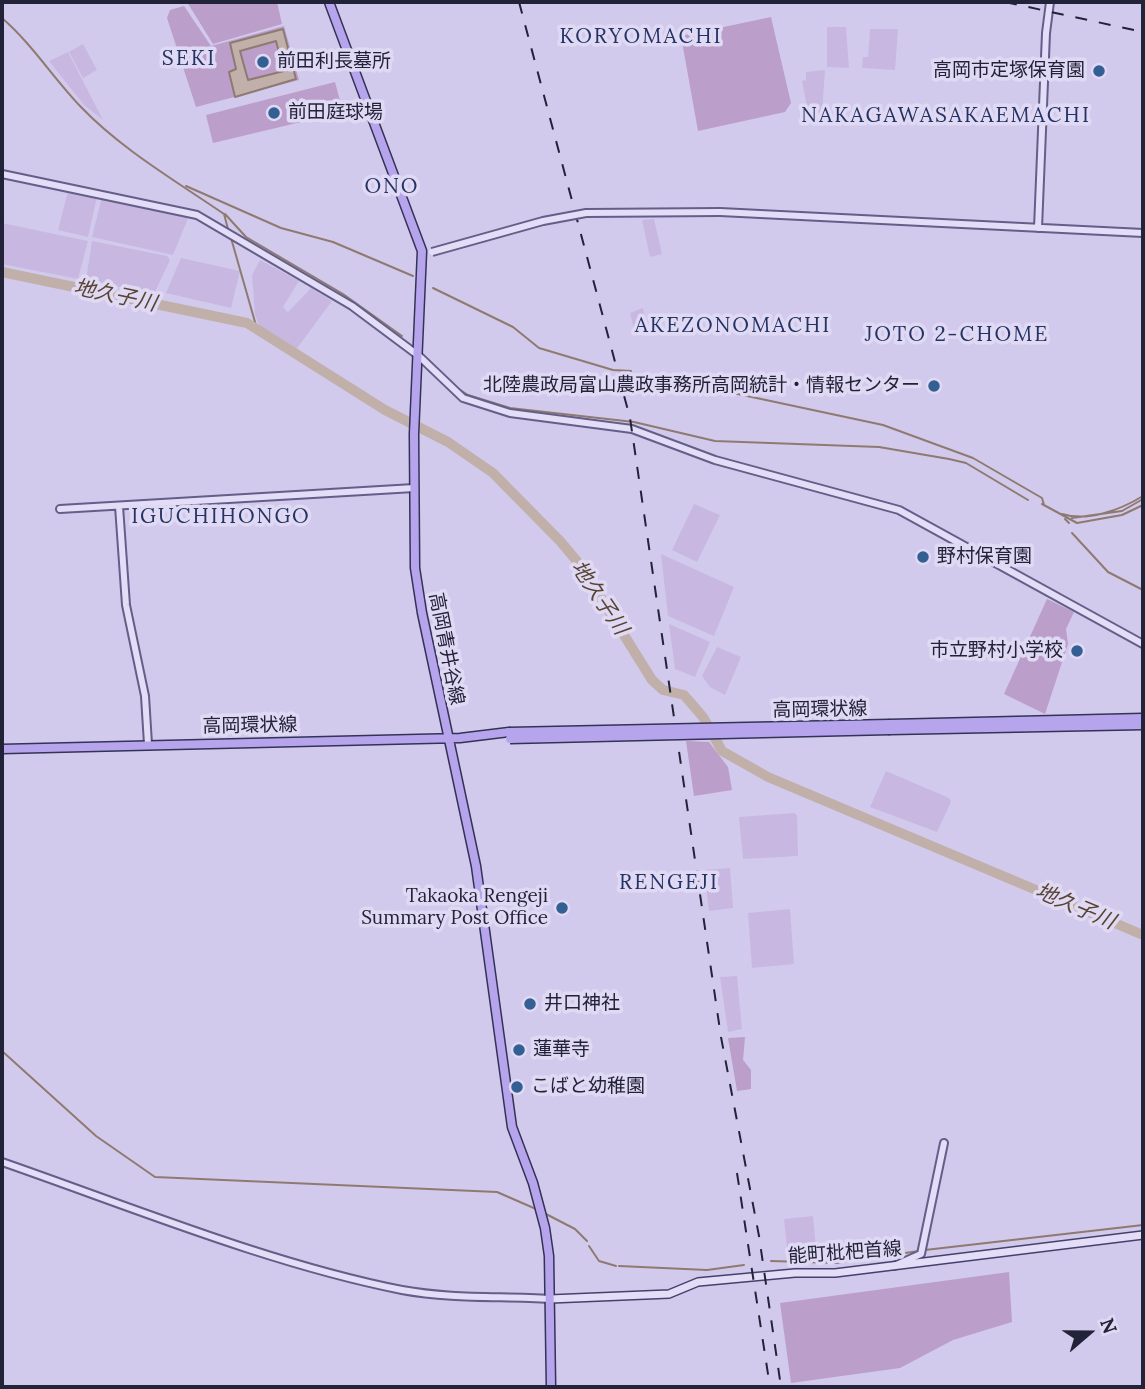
<!DOCTYPE html>
<meta charset="utf-8">
<style>
body{margin:0}
#map{position:relative;width:1145px;height:1389px;overflow:hidden;background:#d2caec;font-family:Lora,serif}
canvas{display:block}
.frame{position:absolute;inset:0;border:4px solid #222239;pointer-events:none}
.north{position:absolute;left:1054px;top:1298px;width:70px;height:70px;-webkit-text-stroke:5px #e0d9f4;paint-order:stroke;rotate:70deg;font-size:19px;font-weight:700;line-height:28px;text-align:center;color:#222239}
.north::after{content:'';display:block;margin:auto;width:24px;height:32px;background:#222239;clip-path:polygon(50% 0,100% 100%,50% 72%,0 100%)}
</style>
<div id="map">
<canvas width="1145" height="1389"></canvas>
<div class="frame"></div>
<div class="north">N</div>
</div>
<script>
const context = document.querySelector('canvas').getContext('2d');
context.lineJoin = 'round';
function fill(path, color) { context.fillStyle = color; context.fill(path, 'evenodd'); }
function stroke(path, color, width, dash) { context.strokeStyle = color; context.lineWidth = width; context.lineCap = dash ? 'butt' : 'round'; context.setLineDash(dash || []); context.stroke(path); }
function label(font, color, halo, rows, align = 'center') {
  context.font = font + ' Lora,"Noto Sans JP",serif'; context.lineWidth = 7; context.setLineDash([]); context.textBaseline = 'middle'; context.strokeStyle = halo; context.fillStyle = color; for (const [text, x, y, turn = 0] of rows) {
    context.save(); context.translate(x, y); context.rotate((+turn || 0) * Math.PI / 180); context.textAlign = isNaN(turn) ? turn : align; if (halo) context.strokeText(text, 0, 0); context.fillText(text, 0, 0); context.restore();
  }
}
const farmland = new Path2D(`
 M827 27H846L849 68 827 67Z
 M870 29H898L895 70 862 68 863 57H868Z
 M83 44 97 70 83 78 69 52Z
 M68 52 103 120 84 105 49 61Z
 M825 70 822 113 808 112 802 81 806 80V72Z
 M68 191 97 197 88 237 58 230Z
 M102 197 189 216 173 255 92 237Z
 M654 219 662 254 650 257 642 220Z
 M2 223 88 241 78 279 2 264Z
 M92 241 167 256 170 260 154 294 86 280Z
 M181 258 240 271 231 308 166 293Z
 M260 260 299 281 283 307 288 312 311 288 332 301 295 351 271 336 259 325 255 315 252 275Z
 M643 308 648 333 636 336 630 313Z
 M694 504 720 515 697 562 672 550Z
 M661 554 734 587 714 636 668 616Z
 M669 624 710 642 695 677 675 669Z
 M717 647 741 657 725 695 710 687 702 676Z
 M886 771 949 798 951 802 937 832 870 807Z
 M794 813 797 815 798 856 743 859 739 817Z
 M730 868 733 908 709 911 704 870Z
 M790 909 794 964 752 968 748 913Z
 M737 976 742 1029 728 1032 720 977Z
 M813 1216 817 1259 788 1258 784 1219Z`);
const green = new Path2D(`
 M187 2H277L282 24 213 44Z
 M184 6 211 46 284 26 299 80 196 107 167 18 170 10Z
 M771 17 791 103 785 112 698 131 681 36Z
 M335 82 343 112 213 143 206 115Z
 M1047 599 1074 612 1066 629 1068 644 1045 714 1004 694Z
 M686 741 709 742 728 767 732 790 694 796Z
 M745 1037 743 1060 751 1070V1089L737 1091 728 1038Z
 M1009 1272 1012 1322 953 1340 900 1368 791 1383 780 1303Z`);
const water = new Path2D(`
 M283 29 296 79 235 97 229 72 236 69 230 43ZM276 41 284 71 248 80 240 51Z`);
const stream = new Path2D(`
 M2 18C33 45 53 78 81 107 121 149 176 181 224 214L228 229
 M186 186 281 228 333 242 413 276
 M225 214 246 237 343 294 402 336
 M231 238 257 329
 M433 288 513 327 539 348 613 370 631 371
 M705 387 883 425 973 458 1042 498 1044 505
 M457 388 468 395 510 408 634 422 715 441 879 447 949 459 966 463 1028 500
 M1042 504 1077 523 1122 515 1143 505
 M1062 514C1088 522 1120 510 1143 496
 M1072 518 1122 511 1143 499
 M1065 519 1069 523
 M1072 533 1108 572 1143 590
 M2 1051 96 1136 155 1177 497 1192 536 1209
 M544 1213 575 1229 587 1241
 M589 1246 599 1261 616 1266
 M925 1250 1143 1225
 M771 1261 836 1263 919 1251
 M619 1266 707 1270 744 1265`);
const river = new Path2D(`
 M2 272 247 323 385 410 448 442 493 473 560 541 581 566 652 680 663 690 684 695 703 717 722 751 768 777 1143 935`);
const tertiary = new Path2D(`
 M2 174 197 215 352 306 419 356 463 398 510 413 632 429 715 460 899 510 1143 644
 M720 212 1143 233
 M1038 228 1046 33 1050 2
 M119 506 126 605 145 696 148 744
 M60 509 414 488
 M2 1162C129 1206 270 1264 402 1290 451 1299 501 1296 550 1299
 M894 1266 921 1254 944 1143`);
const secondary = new Path2D(`
 M550 1299 669 1294 698 1282 795 1273H835L1143 1235`);
const primary = new Path2D(`
 M329 2 422 251 414 434 415 568 422 613 476 866 512 1127 533 1183 545 1228 549 1256 551 1387
 M890 724 1143 718
 M890 730 1143 725
 M2 749 460 738 509 732`);
const rail = new Path2D(`
 M519 2 630 418 721 1037 759 1236 781 1387
 M1005 2 1143 32
 M737 1173 770 1387`);
const tertiaryBridge = new Path2D(`
 M432 252 543 221 586 213 720 212`);
const primaryBridge = new Path2D(`
 M509 732 890 724
 M510 739 890 730`);
const markers = [
 [263,62,7,"#335f93"],
 [1099,71,7,"#335f93"],
 [274,113,7,"#335f93"],
 [934,386,7,"#335f93"],
 [923,557,7,"#335f93"],
 [1077,651,7,"#335f93"],
 [562,908,7,"#335f93"],
 [530,1004,7,"#335f93"],
 [519,1050,7,"#335f93"],
 [517,1087,7,"#335f93"]
];
const poiNames = [
 ["前田利長墓所",277,62],
 ["高岡市定塚保育園",1085,71,"right"],
 ["前田庭球場",288,113],
 ["北陸農政局富山農政事務所高岡統計・情報センター",920,386,"right"],
 ["野村保育園",937,557],
 ["市立野村小学校",1063,651,"right"],
 ["Takaoka Rengeji",548,897,"right"],
 ["Summary Post Office",548,919,"right"],
 ["井口神社",544,1004],
 ["蓮華寺",533,1050],
 ["こばと幼稚園",531,1087]
];
const streetNames = [
 ["高岡青井谷線",446,649,79],
 ["高岡環状線",820,710,-1],
 ["高岡環状線",250,726,-1],
 ["能町枇杷首線",845,1253,-4]
];
const neighbourhoodNames = [
 ["KORYOMACHI",641,37],
 ["SEKI",189,59],
 ["NAKAGAWASAKAEMACHI",946,116],
 ["ONO",392,187],
 ["AKEZONOMACHI",733,326],
 ["JOTO 2-CHOME",957,335],
 ["IGUCHIHONGO",221,517],
 ["RENGEJI",669,883]
];
const waterNames = [
 ["地久子川",115,296,12],
 ["地久子川",599,598,56],
 ["地久子川",1075,907,23]
];
fill(farmland, '#c8b8e1');
fill(green, '#bb9eca');
fill(water, '#c1b0aa');
stroke(water, '#8f7a71', 2);
stroke(stream, '#8f7a71', 2);
stroke(river, '#c1b0aa', 10);
stroke(tertiary, '#635f88', 10);
stroke(secondary, '#44426a', 10);
stroke(primary, '#333356', 11);
stroke(tertiary, '#e3ddf7', 6);
stroke(secondary, '#e3ddf7', 7);
stroke(primary, '#b6a5ec', 8);
stroke(rail, '#222239', 2, [12, 12]);
stroke(tertiaryBridge, '#635f88', 10, []);
stroke(primaryBridge, '#333356', 11, []);
stroke(tertiaryBridge, '#e3ddf7', 6);
stroke(primaryBridge, '#b6a5ec', 8);
for (const [x, y, r, color] of markers) { const dot = new Path2D(); dot.arc(x, y, r, 0, 2 * Math.PI); context.fillStyle = color; context.fill(dot); stroke(dot, '#e0d9f4', 2.5); }
label('19px', '#222239', '#e0d9f4', poiNames, 'left');
label('19px', '#222239', '#e0d9f4', streetNames);
context.letterSpacing = '2px';
label('21px', '#243363', '#e0d9f4', neighbourhoodNames);
context.letterSpacing = '0px';
label('italic 21px', '#584432', '#e0d9f4', waterNames);
</script>
